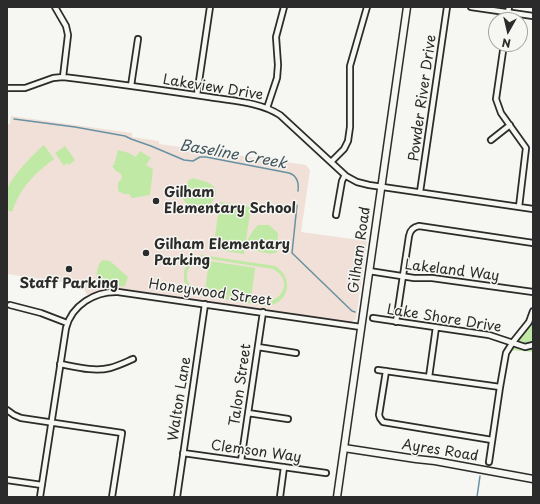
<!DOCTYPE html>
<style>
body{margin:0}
#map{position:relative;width:540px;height:504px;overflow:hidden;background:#f6f6f2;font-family:"Playpen Sans",sans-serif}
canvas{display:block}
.frame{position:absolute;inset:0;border:8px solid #2b2b2b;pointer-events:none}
.north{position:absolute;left:488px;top:12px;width:40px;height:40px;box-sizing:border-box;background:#f6f6f2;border:1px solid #a5a5a2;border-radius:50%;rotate:188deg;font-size:11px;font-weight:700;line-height:16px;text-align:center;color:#2b2b2b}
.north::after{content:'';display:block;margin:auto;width:14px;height:18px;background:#2b2b2b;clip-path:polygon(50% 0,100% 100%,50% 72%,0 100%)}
</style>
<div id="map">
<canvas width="540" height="504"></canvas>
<div class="frame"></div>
<div class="north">N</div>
</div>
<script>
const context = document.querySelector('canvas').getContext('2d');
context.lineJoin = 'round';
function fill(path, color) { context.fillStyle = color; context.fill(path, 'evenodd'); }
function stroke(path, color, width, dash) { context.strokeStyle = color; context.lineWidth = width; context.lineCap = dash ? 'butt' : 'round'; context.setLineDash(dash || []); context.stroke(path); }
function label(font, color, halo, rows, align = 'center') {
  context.font = font + ' "Playpen Sans",sans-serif'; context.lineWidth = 3; context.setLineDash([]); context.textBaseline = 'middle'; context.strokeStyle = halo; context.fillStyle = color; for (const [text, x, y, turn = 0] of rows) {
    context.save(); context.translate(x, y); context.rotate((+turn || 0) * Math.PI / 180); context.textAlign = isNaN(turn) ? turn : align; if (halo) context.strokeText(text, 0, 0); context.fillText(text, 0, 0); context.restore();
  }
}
const built = new Path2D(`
 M11 116 132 133V137L159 141V144L306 165 310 170 301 232 367 241 356 319 351 322 124 289H104L87 295 82 285 7 274V124H10Z`);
const green = new Path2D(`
 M44 145 54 159C33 175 21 187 12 212L7 210C7 204 6 197 7 191 9 179 34 153 44 145Z
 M65 146 75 160 69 165 67 163 64 166 55 153Z
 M118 150 129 153 136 157 140 151 151 158 146 165 153 169 150 195 132 198 129 194H124L118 191V183L122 178 121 174 116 171 112 166 114 165Z
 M193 178C198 180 207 181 212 185 221 193 212 203 205 209 194 210 189 208 183 199L188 181Z
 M220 202 251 207 244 254 213 249Z
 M258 225H269L278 233 277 252C269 256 256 251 248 247L247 241 252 232Z
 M202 255 275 266C295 278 289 303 267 306L200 295 191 291 184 281V271L188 263 191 260ZM204 258 273 269C292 279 285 299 266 302L198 292C180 283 185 261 204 258Z
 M103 260 110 261 128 277 125 286 102 288 97 287C96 279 96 264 103 260Z
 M209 261 255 268 251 299 205 292Z
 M533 322V352L511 350Z`);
const stream = new Path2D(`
 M14 119 75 127 125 136 131 139 151 146 184 160 193 161 200 157H206L289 173C298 176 299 183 298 191
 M297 205 292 253 352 311 355 312
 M477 497 480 476`);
const street = new Path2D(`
 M55 7 66 26 68 35 63 77
 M471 7 533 16
 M507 20 509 7
 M504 44 496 99 501 113 526 148 519 207
 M131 86 138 39
 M7 88H25L53 78 63 77C112 83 161 90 209 97 233 101 260 102 280 115L346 176 357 182 369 185 533 209
 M197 95 210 7
 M267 108 277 78 278 65 276 37 284 7
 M491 140 510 125
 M331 162 344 149 348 141 350 127V66L367 7
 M420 192 447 7
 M336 215 342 181 345 175
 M369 271 414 278H432L533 292
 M10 305 41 313 67 323
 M373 318 489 335 525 347 533 345
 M396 322 409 236C410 230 414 227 419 226L533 243
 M258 347 296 353
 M60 364C76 367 94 372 110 368 118 366 126 362 133 359
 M378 370 500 387
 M386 371 379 415 380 418 383 422 492 440
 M429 377 436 327
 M7 410 14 415 21 418 122 433 112 497
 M248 413 288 419
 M183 453 326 473
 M241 461 263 312
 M489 462 500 387 506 353 513 342 529 322 533 311
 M7 480 42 485
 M40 497 66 328C72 305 95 291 118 292L361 327
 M177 497 205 304
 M280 497 284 467`);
const secondary = new Path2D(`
 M344 448 416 459 435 461 533 479
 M337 497 407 7`);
const markers = [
 [156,201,4,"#2b2b2b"],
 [146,253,4,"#2b2b2b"],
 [69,269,4,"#2b2b2b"]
];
const streetNames = [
 ["Lakeview Drive",213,88,9],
 ["Powder River Drive",423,98,-82],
 ["Gilham Road",360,250,-82],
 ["Lakeland Way",452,271,7],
 ["Honeywood Street",210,293,8],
 ["Lake Shore Drive",444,319,9],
 ["Talon Street",241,385,-82],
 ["Walton Lane",180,399,-81],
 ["Ayres Road",440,451,9],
 ["Clemson Way",256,452,8]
];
const poiNames = [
 ["Gilham",164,193],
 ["Elementary School",164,209],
 ["Gilham Elementary",154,245],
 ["Parking",154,261],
 ["Staff Parking",69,284,"center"]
];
const waterNames = [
 ["Baseline Creek",233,155,10]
];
fill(built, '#f0e0d7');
fill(green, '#c0e9a5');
stroke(stream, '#6892a3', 1.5);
stroke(street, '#2b2b2b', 8);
stroke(secondary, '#2b2b2b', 9);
stroke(street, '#f6f6f2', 4.5);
stroke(secondary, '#f6f6f2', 6);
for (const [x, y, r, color] of markers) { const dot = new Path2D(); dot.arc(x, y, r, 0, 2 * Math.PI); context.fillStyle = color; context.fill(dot); stroke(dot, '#f6f6f2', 1.5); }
label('14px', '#2b2b2b', '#f6f6f2', streetNames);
label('bold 14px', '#2b2b2b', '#f6f6f2', poiNames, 'left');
label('italic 15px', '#44565d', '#f6f6f2', waterNames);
</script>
